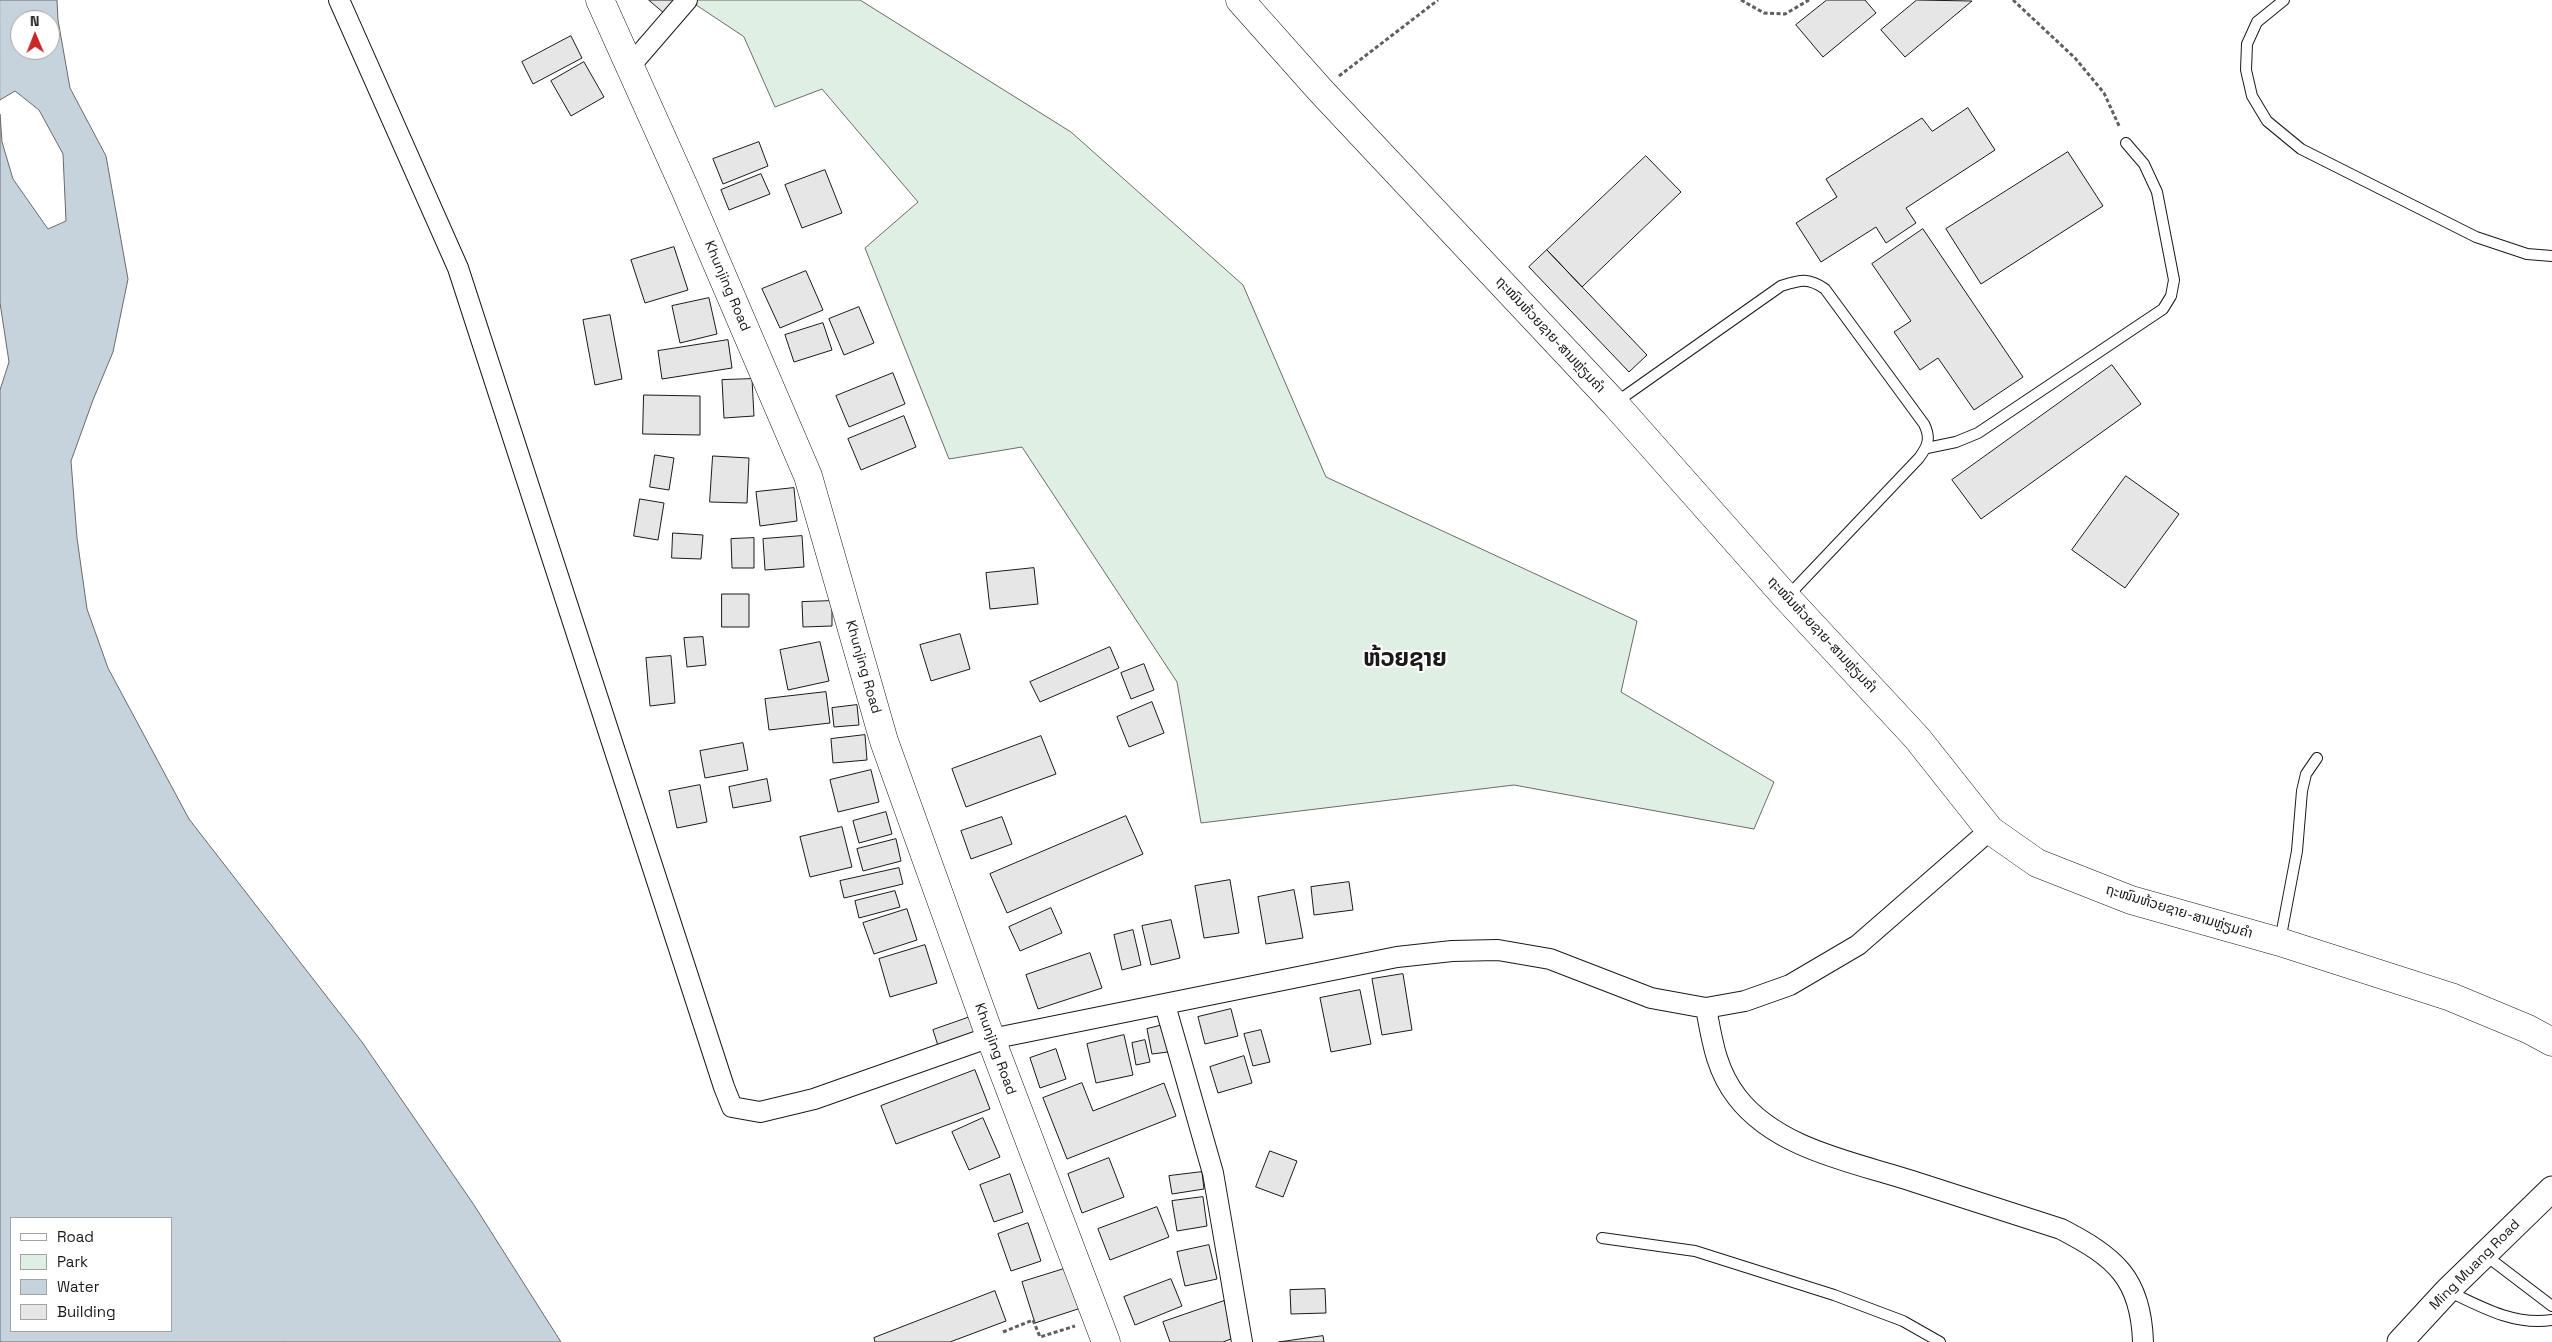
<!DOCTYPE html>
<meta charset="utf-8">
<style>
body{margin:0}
#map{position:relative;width:2552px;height:1342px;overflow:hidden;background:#fff;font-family:"Space Grotesk",sans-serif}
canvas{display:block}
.legend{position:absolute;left:10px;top:1217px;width:162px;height:115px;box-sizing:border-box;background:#fff;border:1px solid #a3a3a3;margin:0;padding:6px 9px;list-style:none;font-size:15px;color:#1a1a1a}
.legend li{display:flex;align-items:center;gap:10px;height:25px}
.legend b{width:25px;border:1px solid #a3a3a3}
.north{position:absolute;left:10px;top:10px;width:50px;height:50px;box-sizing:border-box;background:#fff;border:1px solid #a3a3a3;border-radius:50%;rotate:359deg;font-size:14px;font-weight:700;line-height:20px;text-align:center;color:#1a1a1a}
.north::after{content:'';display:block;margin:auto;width:18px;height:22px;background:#c62828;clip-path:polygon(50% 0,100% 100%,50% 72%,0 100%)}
</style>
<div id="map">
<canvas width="2552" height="1342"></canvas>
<ul class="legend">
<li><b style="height:6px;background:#fff"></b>Road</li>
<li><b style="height:14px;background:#e0efe3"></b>Park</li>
<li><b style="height:14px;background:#c6d2dc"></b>Water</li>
<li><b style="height:14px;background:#e6e6e6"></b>Building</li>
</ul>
<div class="north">N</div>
</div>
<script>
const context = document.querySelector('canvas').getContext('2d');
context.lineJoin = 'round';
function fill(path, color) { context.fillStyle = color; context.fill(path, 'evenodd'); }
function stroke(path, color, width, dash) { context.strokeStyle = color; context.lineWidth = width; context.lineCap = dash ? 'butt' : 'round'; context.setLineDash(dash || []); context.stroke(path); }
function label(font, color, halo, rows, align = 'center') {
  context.font = font + ' "Space Grotesk","Noto Sans Lao",sans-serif'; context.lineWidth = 4; context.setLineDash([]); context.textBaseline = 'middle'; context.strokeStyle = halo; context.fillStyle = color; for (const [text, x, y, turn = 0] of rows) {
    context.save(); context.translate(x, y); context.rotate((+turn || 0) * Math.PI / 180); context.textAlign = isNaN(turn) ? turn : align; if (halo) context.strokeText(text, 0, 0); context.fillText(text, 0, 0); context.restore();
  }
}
const green = new Path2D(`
 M689 0H860L1071 132 1243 285 1326 477 1637 621 1621 692 1774 782 1754 829 1514 785 1201 823 1177 682 1022 447 949 459 865 248 918 202 822 89 775 107 744 37Z`);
const water = new Path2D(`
 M0 0H57L58 20 70 88 106 156 128 279 113 352 93 400 71 461 77 538 87 609 108 668 189 819 362 1042 474 1205 561 1342H0V390L9 362 0 303V114L2 142 13 179 48 229 66 221 63 154 39 110 15 91 0 100ZM20 20H50V50H20ZM11 1218H171V1331H11Z`);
const building = new Path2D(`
 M649 0H681L668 16Z
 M1827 0H1865L1876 13 1823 57 1796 25Z
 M1917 0 1972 1 1905 57 1881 30Z
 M571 36 582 58 533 84 522 62Z
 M584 62 604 97 571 116 551 81Z
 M1968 108 1995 150 1906 208 1916 223 1886 243 1876 227 1821 262 1796 223 1837 197 1826 179 1922 118 1932 131Z
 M759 142 768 166 723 184 713 159Z
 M2068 152 2103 206 1981 284 1946 229Z
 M1646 156 1681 192 1582 287 1547 250Z
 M825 170 842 213 802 228 785 185Z
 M761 174 770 194 729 210 721 190Z
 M1923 229 2023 377 1974 410 1938 358 1920 370 1894 332 1911 321 1872 264Z
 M674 247 688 290 645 303 631 260Z
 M1547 250 1647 355 1629 372 1529 267Z
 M806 271 823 310 780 328 762 289Z
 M709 298 717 334 680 343 672 306Z
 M859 307 874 343 844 355 829 319Z
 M610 315 622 379 595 385 583 320Z
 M823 323 832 350 794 362 785 335Z
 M728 340 732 368 662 379 658 351Z
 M2112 365 2141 404 1981 519 1952 480Z
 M893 373 905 404 849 427 836 396Z
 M752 379 754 416 724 418 722 380Z
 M644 395 700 396V435L643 434Z
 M904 416 916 447 861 470 848 439Z
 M655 455 674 458 669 490 650 487Z
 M713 456 749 458 747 503 710 502Z
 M2126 476 2179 514 2125 588 2072 550Z
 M794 488 797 521 760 526 756 492Z
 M640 499 664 503 658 540 634 536Z
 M673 533 703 535 701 559 672 558Z
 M802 536 804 567 765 570 763 539Z
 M754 538V568H732L731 539Z
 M1034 568 1038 604 990 609 986 573Z
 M722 594H749V627H722Z
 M832 601V626L803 627 802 602Z
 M960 634 970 669 931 681 920 645Z
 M703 637 706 665 687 667 684 638Z
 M820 642 829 681 788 690 780 650Z
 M1110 647 1119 668 1040 702 1030 682Z
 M671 656 675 703 650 706 646 658Z
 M1144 664 1154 690 1131 699 1121 673Z
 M826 692 830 723 769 730 765 699Z
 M1152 702 1164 733 1129 747 1117 717Z
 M857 705 859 725 834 727 832 708Z
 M865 735 867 760 833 763 831 739Z
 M1041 736 1056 774 966 807 952 769Z
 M743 743 748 770 705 778 700 751Z
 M871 770 879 802 838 812 830 780Z
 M767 779 771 801 733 808 729 787Z
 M700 785 707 822 677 828 669 791Z
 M886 812 892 834 859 843 853 821Z
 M1126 816 1143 854 1007 913 990 874Z
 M1002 817 1012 844 971 859 961 831Z
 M842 827 852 867 810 877 800 837Z
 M896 839 901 861 863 871 857 849Z
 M899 868 903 884 844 898 840 881Z
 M1230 880 1239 933 1204 938 1195 886Z
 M1349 882 1353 910 1314 915 1311 887Z
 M1294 890 1303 938 1266 944 1258 897Z
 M895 891 900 907 859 918 855 901Z
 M1051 908 1062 933 1020 951 1009 927Z
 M907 909 917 940 874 954 863 923Z
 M1171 920 1180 958 1151 965 1142 926Z
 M1133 930 1141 965 1122 970 1114 935Z
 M925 945 937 983 890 997 879 959Z
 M1090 953 1102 988 1038 1009 1026 975Z
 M1403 974 1412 1030 1382 1035 1372 979Z
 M1360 990 1371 1044 1331 1052 1320 998Z
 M1231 1009 1238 1036 1205 1044 1198 1017Z
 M970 1017 978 1038 940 1052 933 1030Z
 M1163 1025 1168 1052 1152 1054 1147 1029Z
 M1261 1030 1270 1062 1253 1066 1244 1034Z
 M1124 1035 1133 1075 1096 1083 1087 1044Z
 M1145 1040 1150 1062 1136 1065 1132 1043Z
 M1056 1049 1066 1079 1040 1088 1030 1058Z
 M1244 1056 1252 1083 1218 1093 1210 1067Z
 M975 1070 990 1109 896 1144 881 1106Z
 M1082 1083 1093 1111 1164 1083 1176 1116 1067 1159 1043 1098Z
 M983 1118 1000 1157 969 1170 952 1132Z
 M1270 1151 1297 1161 1283 1197 1256 1187Z
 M1109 1158 1124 1197 1082 1213 1068 1174Z
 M1202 1172 1204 1189 1172 1194 1169 1176Z
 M1010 1174 1023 1212 994 1222 980 1185Z
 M1203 1197 1207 1226 1177 1231 1172 1201Z
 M1157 1207 1169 1237 1110 1260 1098 1229Z
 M1028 1223 1041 1261 1011 1271 998 1234Z
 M1209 1245 1217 1279 1185 1286 1177 1252Z
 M1067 1268 1081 1308 1035 1323 1022 1282Z
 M1171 1279 1182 1306 1135 1325 1124 1297Z
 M1325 1289 1326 1313 1291 1314 1290 1290Z
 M995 1291 1006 1321 950 1342H875L874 1338Z
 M1224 1301 1236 1337 1223 1342H1170L1163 1322Z
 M1323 1336 1324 1342H1279Z`);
const path = new Path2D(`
 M1741 0 1764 13 1785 14 1809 0
 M2013 0 2075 58 2104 93 2120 128
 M1339 76 1438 0
 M1003 1332 1033 1320 1040 1337 1075 1326`);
const service = new Path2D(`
 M2284 0 2257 22 2247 44 2246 70 2252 96 2267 121 2301 149 2476 237 2527 254 2552 256
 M1615 403 1781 286C1800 280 1808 277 1825 289L1924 424C1931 438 1928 446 1919 458L1787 597
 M1927 448 1956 442 1978 433 2163 309 2171 296 2174 280 2157 192 2144 164 2126 143
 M2280 941 2297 851 2302 791 2306 774 2317 758
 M1602 1238 1695 1251 1834 1295 1903 1321 1940 1342
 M2485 1255 2552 1306
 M2448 1291C2481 1307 2515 1326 2552 1320`);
const minor = new Path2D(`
 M339 0 458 268 724 1087 732 1107 760 1112 814 1099 990 1037
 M630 66 687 0
 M1165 1005 1213 1173 1242 1342
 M1706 1008C1712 1040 1716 1070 1737 1097 1777 1149 1853 1162 1912 1181 1962 1197 2011 1213 2061 1229 2115 1257 2141 1278 2143 1342
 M991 1039 1397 957 1452 951 1498 950 1550 959 1651 998 1706 1008 1745 1001 1790 985 1858 945 1990 830`);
const tertiary = new Path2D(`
 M2400 1342 2447 1291 2552 1189`);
const secondary = new Path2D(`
 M600 0 685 189 808 476 884 741 991 1039 1106 1342`);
const primary = new Path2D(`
 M1240 0 1321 91 1615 404 1786 597 1917 738 1990 830 2037 863 2131 900 2280 942 2451 997 2528 1029 2552 1042`);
const streetNames = [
 ["Khunjing Road",727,286,67],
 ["ຖະໜົນຫ້ວຍຊາຍ-ສາມຫຼ່ຽມຄຳ",1550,335,47],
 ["ຖະໜົນຫ້ວຍຊາຍ-ສາມຫຼ່ຽມຄຳ",1822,635,47],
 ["Khunjing Road",863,667,74],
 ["ຖະໜົນຫ້ວຍຊາຍ-ສາມຫຼ່ຽມຄຳ",2179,912,17],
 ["Khunjing Road",995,1049,70],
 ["Ming Muang Road",2475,1265,-45]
];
const townNames = [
 ["ຫ້ວຍຊາຍ",1405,659]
];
fill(green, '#e0efe3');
stroke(green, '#6a6a6a', 1);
fill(water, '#c6d2dc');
stroke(water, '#6a6a6a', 1);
fill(building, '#e6e6e6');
stroke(building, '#1a1a1a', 1);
stroke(service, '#1a1a1a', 12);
stroke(minor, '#1a1a1a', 22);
stroke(tertiary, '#1a1a1a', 27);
stroke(secondary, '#1a1a1a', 29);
stroke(primary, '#1a1a1a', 29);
stroke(path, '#5f5f5f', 3, [4, 2.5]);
stroke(service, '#fff', 10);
stroke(minor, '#fff', 20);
stroke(tertiary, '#fff', 25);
stroke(secondary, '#fff', 28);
stroke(primary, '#fff', 28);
label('14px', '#1a1a1a', '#fff', streetNames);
label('bold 24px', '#1a1a1a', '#fff', townNames);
</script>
